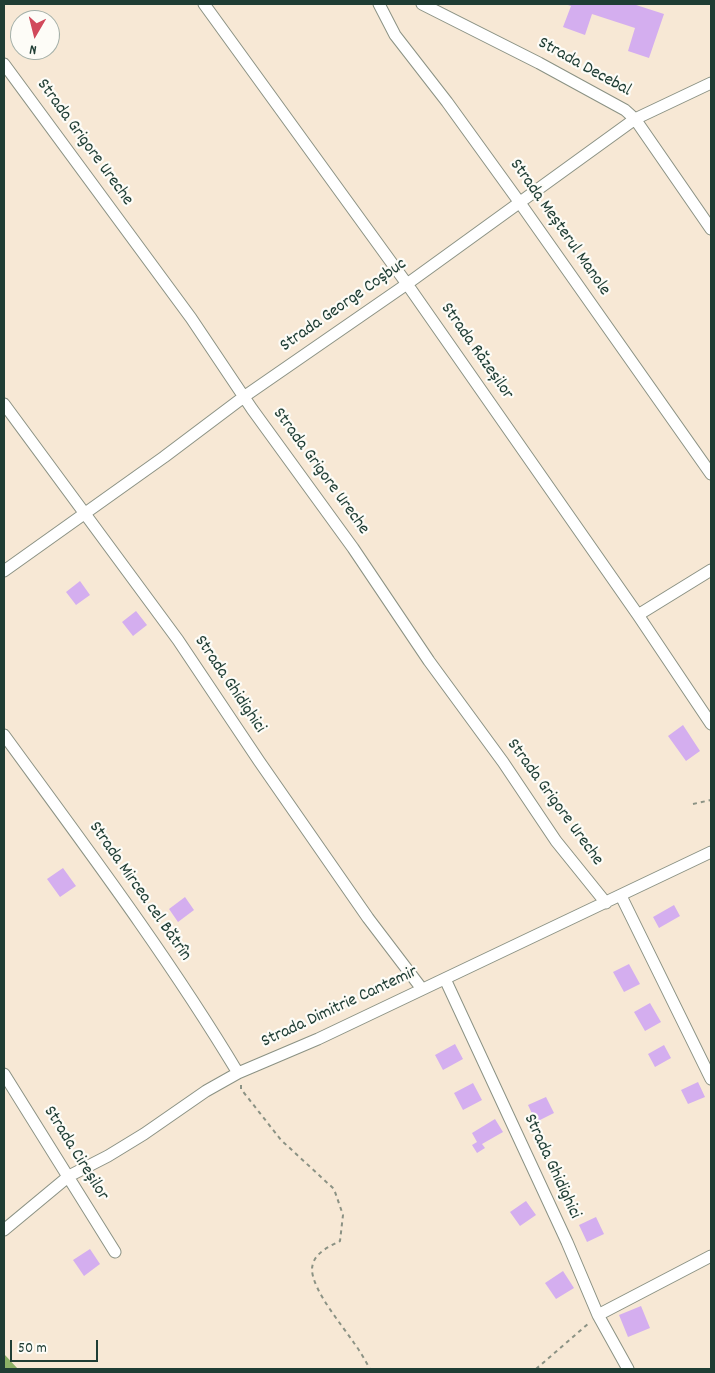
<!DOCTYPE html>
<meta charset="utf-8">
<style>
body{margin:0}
#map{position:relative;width:715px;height:1373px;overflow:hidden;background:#f7e8d5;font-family:Dekko,sans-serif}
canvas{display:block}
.frame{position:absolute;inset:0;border:5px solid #1f3d34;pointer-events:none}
.north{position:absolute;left:10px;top:10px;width:50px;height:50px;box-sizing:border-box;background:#fdfcf7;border:1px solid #a4b0a9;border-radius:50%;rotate:188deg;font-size:14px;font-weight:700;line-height:20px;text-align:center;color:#1f3d34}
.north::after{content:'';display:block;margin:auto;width:18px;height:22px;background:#d1495b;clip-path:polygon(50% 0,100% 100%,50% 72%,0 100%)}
.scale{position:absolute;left:10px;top:1340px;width:88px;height:22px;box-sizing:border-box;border:2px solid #1f3d34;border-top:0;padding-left:6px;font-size:15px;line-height:18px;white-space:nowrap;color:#1f3d34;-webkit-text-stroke:4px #fdfcf7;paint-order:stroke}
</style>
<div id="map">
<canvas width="715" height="1373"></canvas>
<div class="frame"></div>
<div class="north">N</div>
<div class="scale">50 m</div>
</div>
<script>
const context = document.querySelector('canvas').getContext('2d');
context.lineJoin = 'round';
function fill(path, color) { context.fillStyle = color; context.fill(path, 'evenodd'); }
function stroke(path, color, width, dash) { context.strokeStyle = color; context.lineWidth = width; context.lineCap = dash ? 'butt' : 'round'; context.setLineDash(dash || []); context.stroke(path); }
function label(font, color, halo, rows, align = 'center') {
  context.font = font + ' Dekko,sans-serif'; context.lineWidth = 4.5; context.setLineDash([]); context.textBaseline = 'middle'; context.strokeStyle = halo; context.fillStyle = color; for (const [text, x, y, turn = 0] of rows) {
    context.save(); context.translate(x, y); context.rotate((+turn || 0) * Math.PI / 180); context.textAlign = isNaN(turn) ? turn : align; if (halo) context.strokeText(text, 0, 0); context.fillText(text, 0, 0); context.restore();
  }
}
const forest = new Path2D(`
 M4 1354 18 1369H4Z`);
const building = new Path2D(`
 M568 4H633L664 14 649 58 628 51 635 28 592 14 585 35 563 27 571 6 568 5Z
 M80 581 90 595 76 605 66 592Z
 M136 611 147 625 133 636 122 622Z
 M683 725 700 751 686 761 668 736Z
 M63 868 76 886 60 897 47 879Z
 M185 897 194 910 178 922 169 909Z
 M674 905 680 916 659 928 653 917Z
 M629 964 640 984 624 992 613 972Z
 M650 1003 661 1022 645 1031 634 1012Z
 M455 1044 463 1059 443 1070 435 1055Z
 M664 1045 671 1058 655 1067 648 1054Z
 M698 1082 705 1097 688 1104 681 1090Z
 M473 1083 482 1100 463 1110 454 1093Z
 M546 1097 554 1113 536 1122 528 1105Z
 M495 1119 503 1132 482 1144 485 1148 477 1153 472 1145 477 1142 472 1133Z
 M526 1201 536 1215 520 1226 510 1212Z
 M596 1217 604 1234 587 1242 579 1225Z
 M90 1249 100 1264 84 1276 73 1260Z
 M563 1271 574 1288 556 1299 545 1283Z
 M641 1306 650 1328 628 1337 619 1315Z`);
const path = new Path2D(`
 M693 804 711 800
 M241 1085V1089L281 1140 334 1189 343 1215 340 1241C328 1247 312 1254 312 1270 313 1291 342 1325 354 1343 360 1351 365 1360 370 1369
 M536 1369 589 1323`);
const minor = new Path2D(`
 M204 4 407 284 638 615 711 724
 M379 4 395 35 447 102 520 203 711 474
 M422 4 539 63 625 110 635 119 711 229
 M4 64 191 318 252 409 353 548 429 661 503 762 556 841 606 903
 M4 404 178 640 259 761 368 918 422 989
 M4 571 164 457 245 396 407 284 635 119 711 83
 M638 615 711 570
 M4 735C85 846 167 955 238 1073
 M621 896 711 1079
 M445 979 567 1242 598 1315 628 1369
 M4 1074 115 1252
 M4 1230 69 1176 108 1156 144 1134 206 1091 238 1073 318 1039 711 852
 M598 1315 711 1256`);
const streetNames = [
 ["Strada Decebal",584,68,29],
 ["Strada Grigore Ureche",84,143,54],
 ["Strada Meșterul Manole",559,228,55],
 ["Strada George Coșbuc",344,306,-35],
 ["Strada Răzeșilor",476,352,55],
 ["Strada Grigore Ureche",320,472,54],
 ["Strada Ghidighici",229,685,56],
 ["Strada Grigore Ureche",554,803,54],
 ["Strada Mircea cel Bătrîn",139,892,55],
 ["Strada Dimitrie Cantemir",340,1008,-25],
 ["Strada Cireșilor",75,1154,58],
 ["Strada Ghidighici",551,1167,65]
];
fill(forest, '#8bb066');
fill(building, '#d4aeef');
stroke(minor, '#8b9284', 13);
stroke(path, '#8b9284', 2, [4, 4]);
stroke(minor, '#fff', 11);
label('18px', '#1f3d34', '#fdfcf7', streetNames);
</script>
